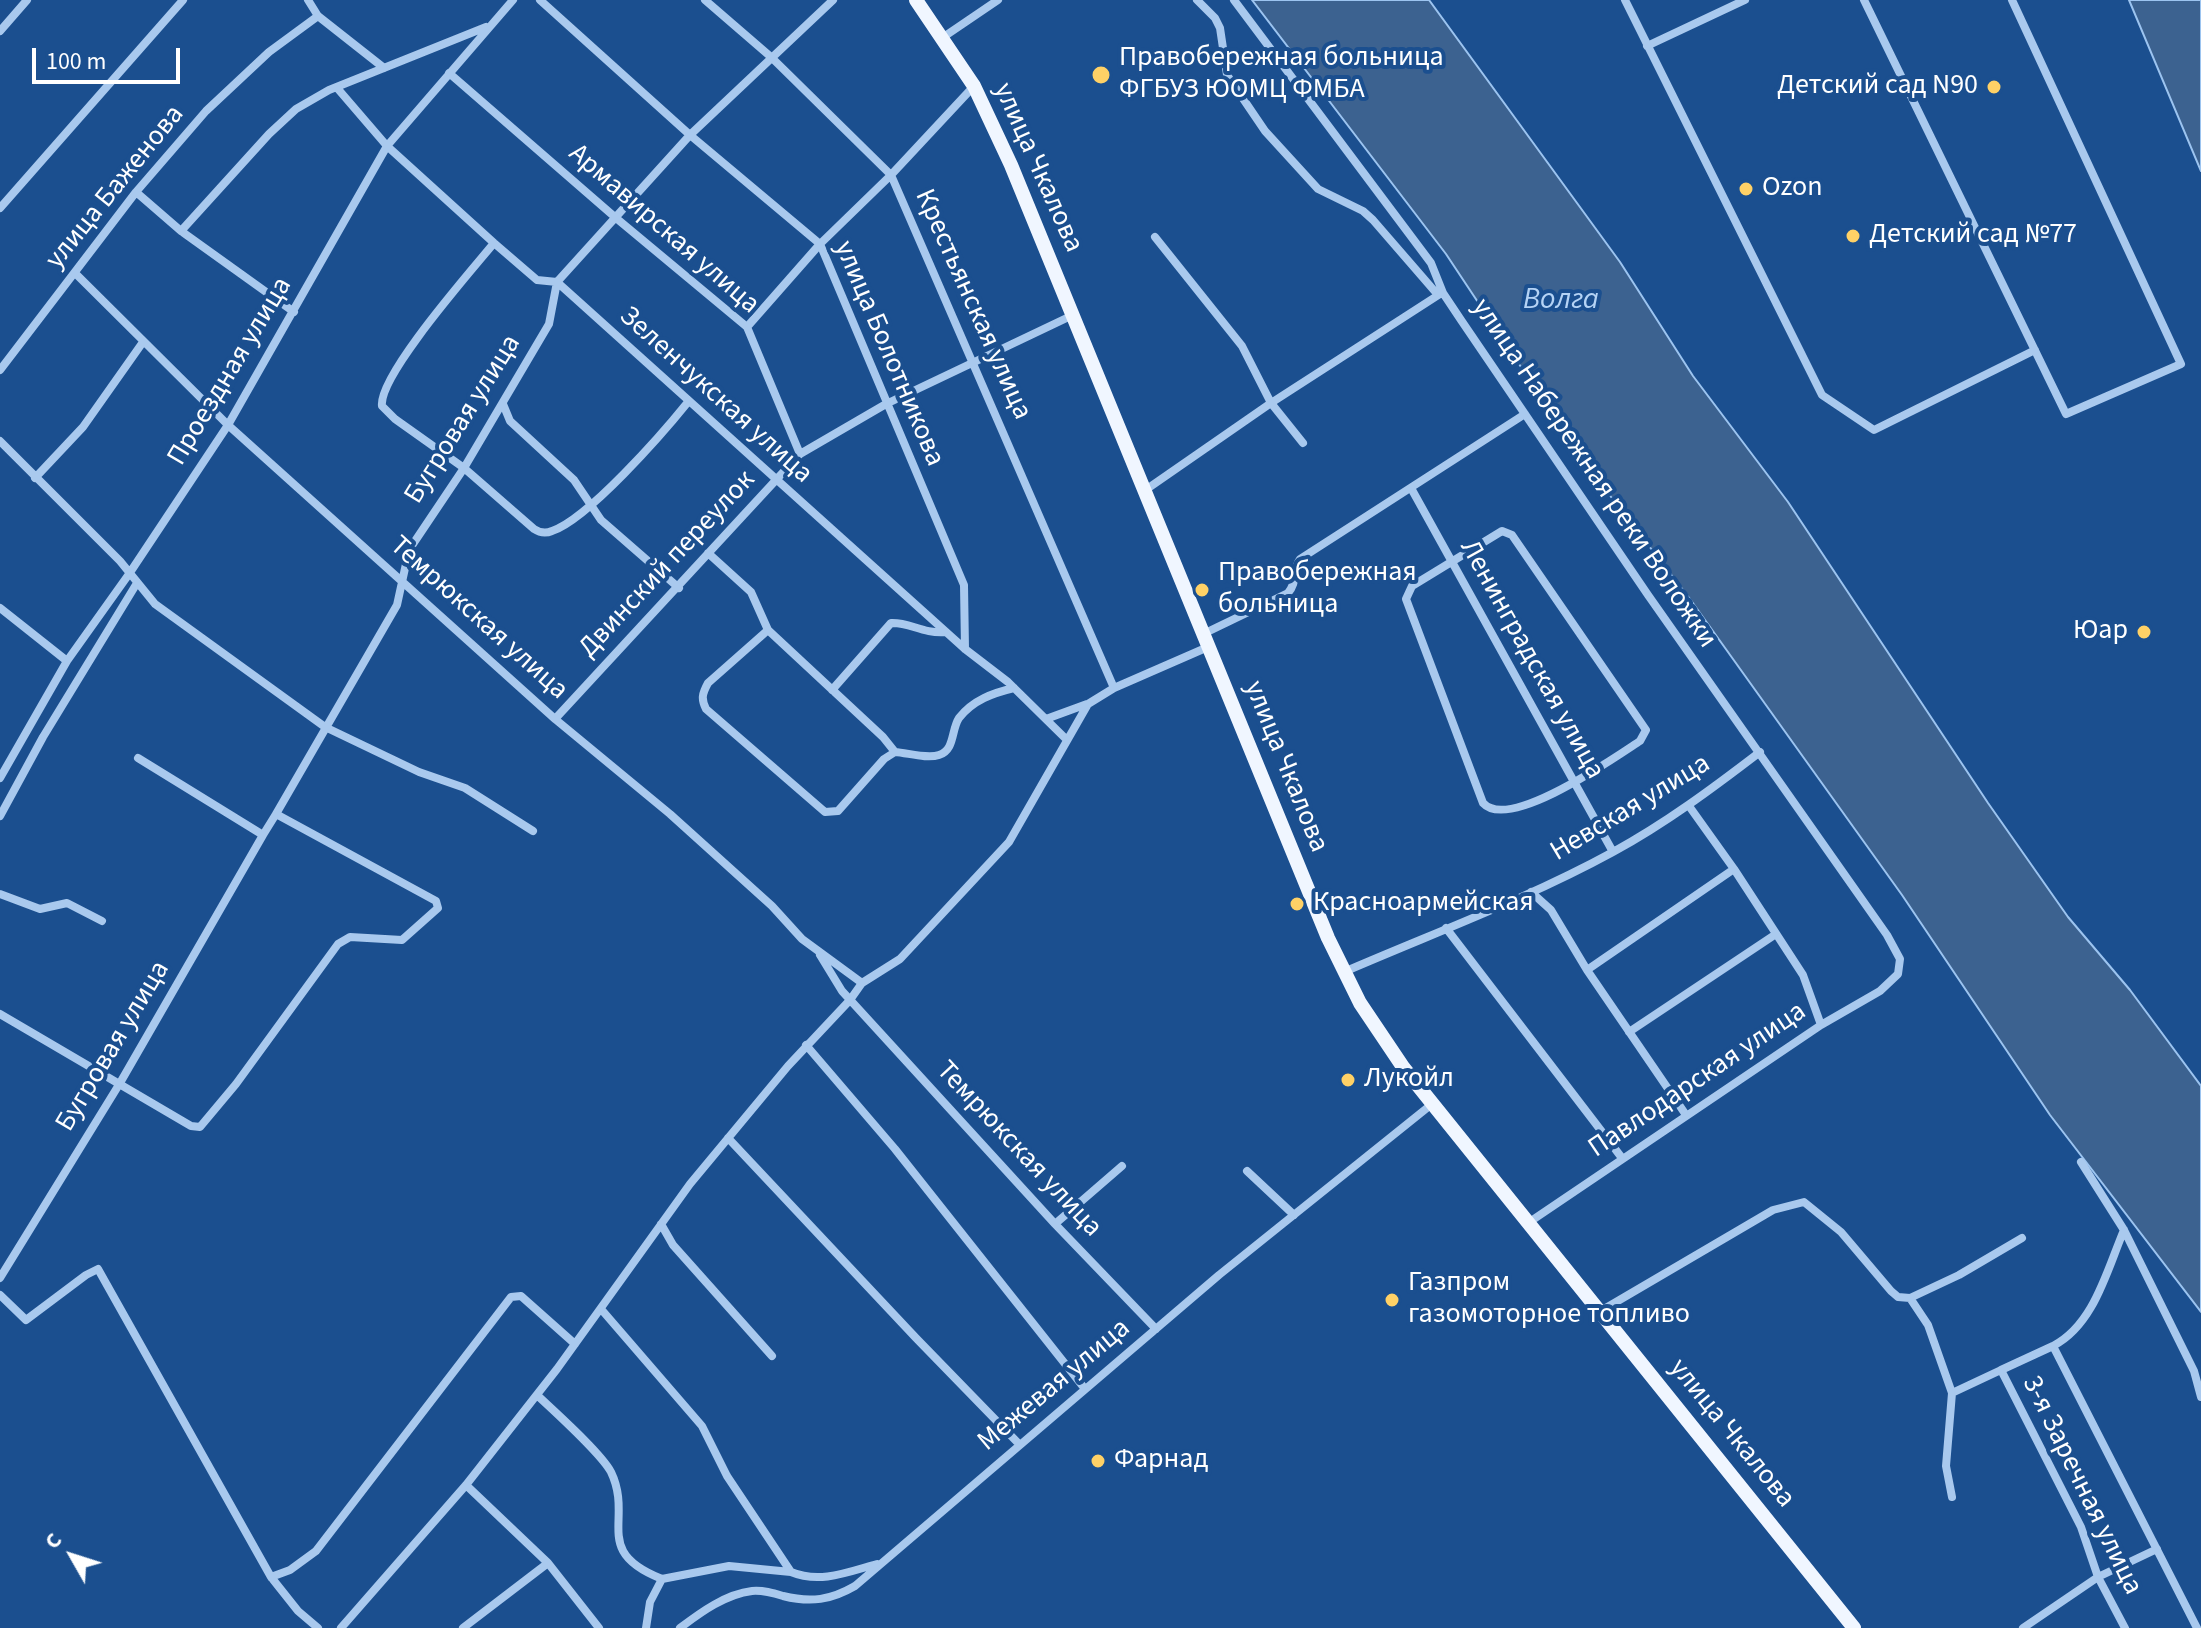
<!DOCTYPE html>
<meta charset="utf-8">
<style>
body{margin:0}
#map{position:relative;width:2201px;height:1628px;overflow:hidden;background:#1b4f8f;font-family:"Source Sans 3",sans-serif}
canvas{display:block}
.north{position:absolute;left:32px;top:1516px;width:80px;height:80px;-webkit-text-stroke:6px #1b4f8f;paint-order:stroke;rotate:309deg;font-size:22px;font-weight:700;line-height:32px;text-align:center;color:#fff}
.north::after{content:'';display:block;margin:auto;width:28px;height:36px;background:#fff;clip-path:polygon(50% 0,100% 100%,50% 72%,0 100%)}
.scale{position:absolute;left:32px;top:48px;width:148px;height:36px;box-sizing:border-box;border:4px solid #fff;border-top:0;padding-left:10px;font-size:24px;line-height:28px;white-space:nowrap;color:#fff;-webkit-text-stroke:6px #1b4f8f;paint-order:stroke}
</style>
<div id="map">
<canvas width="2201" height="1628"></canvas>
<div class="north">С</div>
<div class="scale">100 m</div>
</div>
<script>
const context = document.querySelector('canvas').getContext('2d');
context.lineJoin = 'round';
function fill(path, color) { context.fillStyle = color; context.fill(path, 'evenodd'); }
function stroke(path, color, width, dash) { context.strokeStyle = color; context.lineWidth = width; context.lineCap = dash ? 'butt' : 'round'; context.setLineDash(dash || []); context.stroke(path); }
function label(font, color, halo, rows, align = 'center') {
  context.font = font + ' "Source Sans 3",sans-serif'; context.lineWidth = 8; context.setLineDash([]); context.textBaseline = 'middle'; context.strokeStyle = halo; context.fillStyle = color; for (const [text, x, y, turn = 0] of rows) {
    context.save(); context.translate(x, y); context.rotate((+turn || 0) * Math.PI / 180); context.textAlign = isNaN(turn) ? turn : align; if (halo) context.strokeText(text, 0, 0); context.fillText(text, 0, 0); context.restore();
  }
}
const water = new Path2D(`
 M1252 0H1429L1620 262 1693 376 1788 502 1988 803 2068 917 2130 990 2201 1086V1312L2050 1115 1902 895 1690 599 1584 462 1446 254Z
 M2129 0H2201V171Z`);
const street = new Path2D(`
 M308 0 318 16 384 68
 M540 0 690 135 820 244 964 585 965 649
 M705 0 771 57 891 175 1114 688
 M1197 0 1215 18 1220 28 1227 75 1265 131 1318 189 1363 211 1373 220 1438 295
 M1234 0 1431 263 1443 293 1461 320 1648 595 1887 935 1900 959 1898 974 1880 991 1821 1025 1528 1223
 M1625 0 1822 395 1874 430 2035 350
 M1864 0 2066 414 2181 364 2012 0
 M0 31 27 0
 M942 38 998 0
 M1647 46 1745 0
 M449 73 616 218 747 327 800 454
 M338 89 387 146 494 243 537 280 557 282 965 649 1008 682 1066 739
 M136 192 181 231 294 312
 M0 208 183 0
 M181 231 269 134 296 109 329 90 486 27
 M1155 237 1242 346 1271 403 1303 443
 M494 243C472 270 378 376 382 406L395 419 464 468 534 529C540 533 545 534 552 531 588 519 663 433 688 402
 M76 274 228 425 555 719 670 814 772 906 802 939 862 983
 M747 327 820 244 891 175 974 86
 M0 370 136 192 206 111 269 52 318 16
 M503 404 510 421 574 480 601 520 679 588
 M0 441 120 561 155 604 325 727 419 772 465 788 533 831
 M35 478 83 427 143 342
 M1411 488 1613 852
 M1144 491 1271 403 1440 294
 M1502 531 1512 535 1646 730 1640 741C1614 758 1509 832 1483 803L1406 599 1412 586Z
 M708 553 751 592 768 630 883 737 895 752
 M0 608 67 661
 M768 630 708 683C702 694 701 699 706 709L825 812 838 811 884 759 895 752C908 753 927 759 939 755 955 750 951 730 959 718 973 700 993 693 1014 688
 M1203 634 1288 593C1298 582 1292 570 1300 559L1525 414
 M832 690 891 623C910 622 922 634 946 632
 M555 719 800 454 886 404 1073 315
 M1046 719 1087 704
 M0 778 67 661 129 574 228 425 387 146 513 0
 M1689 806 1734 869 1803 975 1821 1025
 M276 814 397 605 409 550 464 468 549 324 557 282 690 135 833 0
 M0 816 43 737 137 583
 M1531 892 1551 910 1587 970 1686 1115
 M0 894 40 909 67 903 102 921
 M1446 928 1622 1158
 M820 955 842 991 1055 1224 1156 1329
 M1587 970 1734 869
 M1344 972C1434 933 1527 899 1613 852 1666 823 1713 788 1760 752
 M0 1014 191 1126 200 1127 236 1084 338 944 350 937 402 940 438 908 436 901 276 814 263 835 138 758
 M1629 1032 1776 934
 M806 1045 895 1149 1085 1389
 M728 1138 916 1338 1020 1445
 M2081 1162 2124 1230 2194 1371 2201 1397
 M1247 1171 1294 1215
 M661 1224 673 1245 772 1356
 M1055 1224 1122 1166
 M2124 1230C2107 1270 2094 1325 2053 1346L2197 1628
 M0 1278 120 1083 263 835
 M0 1295 26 1320 86 1275 98 1269 271 1577 298 1611 318 1628
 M1910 1298 1928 1325 1952 1393 1946 1466 1952 1497
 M601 1309 702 1426 727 1476 791 1572C820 1584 848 1572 877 1564
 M1599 1312 1773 1210 1804 1202 1841 1232 1891 1291 1898 1297 1910 1298 1959 1275 2022 1238
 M2053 1346 2001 1370 2081 1527 2098 1577 2125 1628
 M1952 1393 2001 1370
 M537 1395C555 1412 601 1453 611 1472 634 1520 591 1551 662 1579L650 1602 646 1628
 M466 1485 548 1563 599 1628
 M271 1577 290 1570 316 1551 511 1297 521 1296 575 1344
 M662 1579 729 1566 791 1572
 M341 1628 466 1485 557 1369 690 1184 788 1066 850 1000 862 983 900 959 1009 842 1088 704 1114 688 1208 647
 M463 1628 548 1563
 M680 1628C701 1612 726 1594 752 1591 763 1590 773 1593 783 1596 811 1603 831 1600 855 1586L1219 1275 1432 1104
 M2023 1628 2098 1577 2157 1549`);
const primary = new Path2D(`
 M916 0 974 86 1011 165 1328 938 1360 1003 1403 1067 1854 1628`);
const markers = [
 [1101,75,10,"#ffd166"],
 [1994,87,8,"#ffd166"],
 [1746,189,8,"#ffd166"],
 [1853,236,8,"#ffd166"],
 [1202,590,8,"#ffd166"],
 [2144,632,8,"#ffd166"],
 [1297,904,8,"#ffd166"],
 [1348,1080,8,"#ffd166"],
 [1392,1300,8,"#ffd166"],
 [1098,1461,8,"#ffd166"]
];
const poiNames = [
 ["Правобережная больница",1119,59],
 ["ФГБУЗ ЮОМЦ ФМБА",1119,91],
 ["Детский сад N90",1978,87,"right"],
 ["Ozon",1762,189],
 ["Детский сад №77",1869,236],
 ["Правобережная",1218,574],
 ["больница",1218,606],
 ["Юар",2128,632,"right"],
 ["Красноармейская",1313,904],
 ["Лукойл",1364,1080],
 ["Газпром",1408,1284],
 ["газомоторное топливо",1408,1316],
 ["Фарнад",1114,1461]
];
const streetNames = [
 ["улица Чкалова",1037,168,66],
 ["улица Баженова",116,188,-51],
 ["Армавирская улица",663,230,41],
 ["Крестьянская улица",972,305,66],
 ["улица Болотникова",888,354,67],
 ["Проездная улица",231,372,-59],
 ["Зеленчукская улица",715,396,42],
 ["Бугровая улица",464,420,-58],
 ["улица Набережная реки Воложки",1593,474,56],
 ["Двинский переулок",668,565,-47],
 ["Темрюкская улица",478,619,42],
 ["Ленинградская улица",1531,660,61],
 ["улица Чкалова",1285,767,68],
 ["Невская улица",1631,809,-31],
 ["Бугровая улица",114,1047,-59],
 ["Павлодарская улица",1698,1081,-34],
 ["Темрюкская улица",1018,1150,47],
 ["Межевая улица",1055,1386,-40],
 ["улица Чкалова",1731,1434,51],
 ["3-я Заречная улица",2081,1486,64]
];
const waterNames = [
 ["Волга",1561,301]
];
fill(water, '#3c6290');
stroke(water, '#9cc4f0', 2);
stroke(street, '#a9c9ee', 8);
stroke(primary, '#f0f6ff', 14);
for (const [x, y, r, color] of markers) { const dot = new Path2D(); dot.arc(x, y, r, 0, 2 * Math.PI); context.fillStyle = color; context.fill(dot); stroke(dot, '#1b4f8f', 3); }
label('28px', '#fff', '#1b4f8f', poiNames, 'left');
label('28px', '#fff', '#1b4f8f', streetNames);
label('italic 30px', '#b5d3f5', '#1b4f8f', waterNames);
</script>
